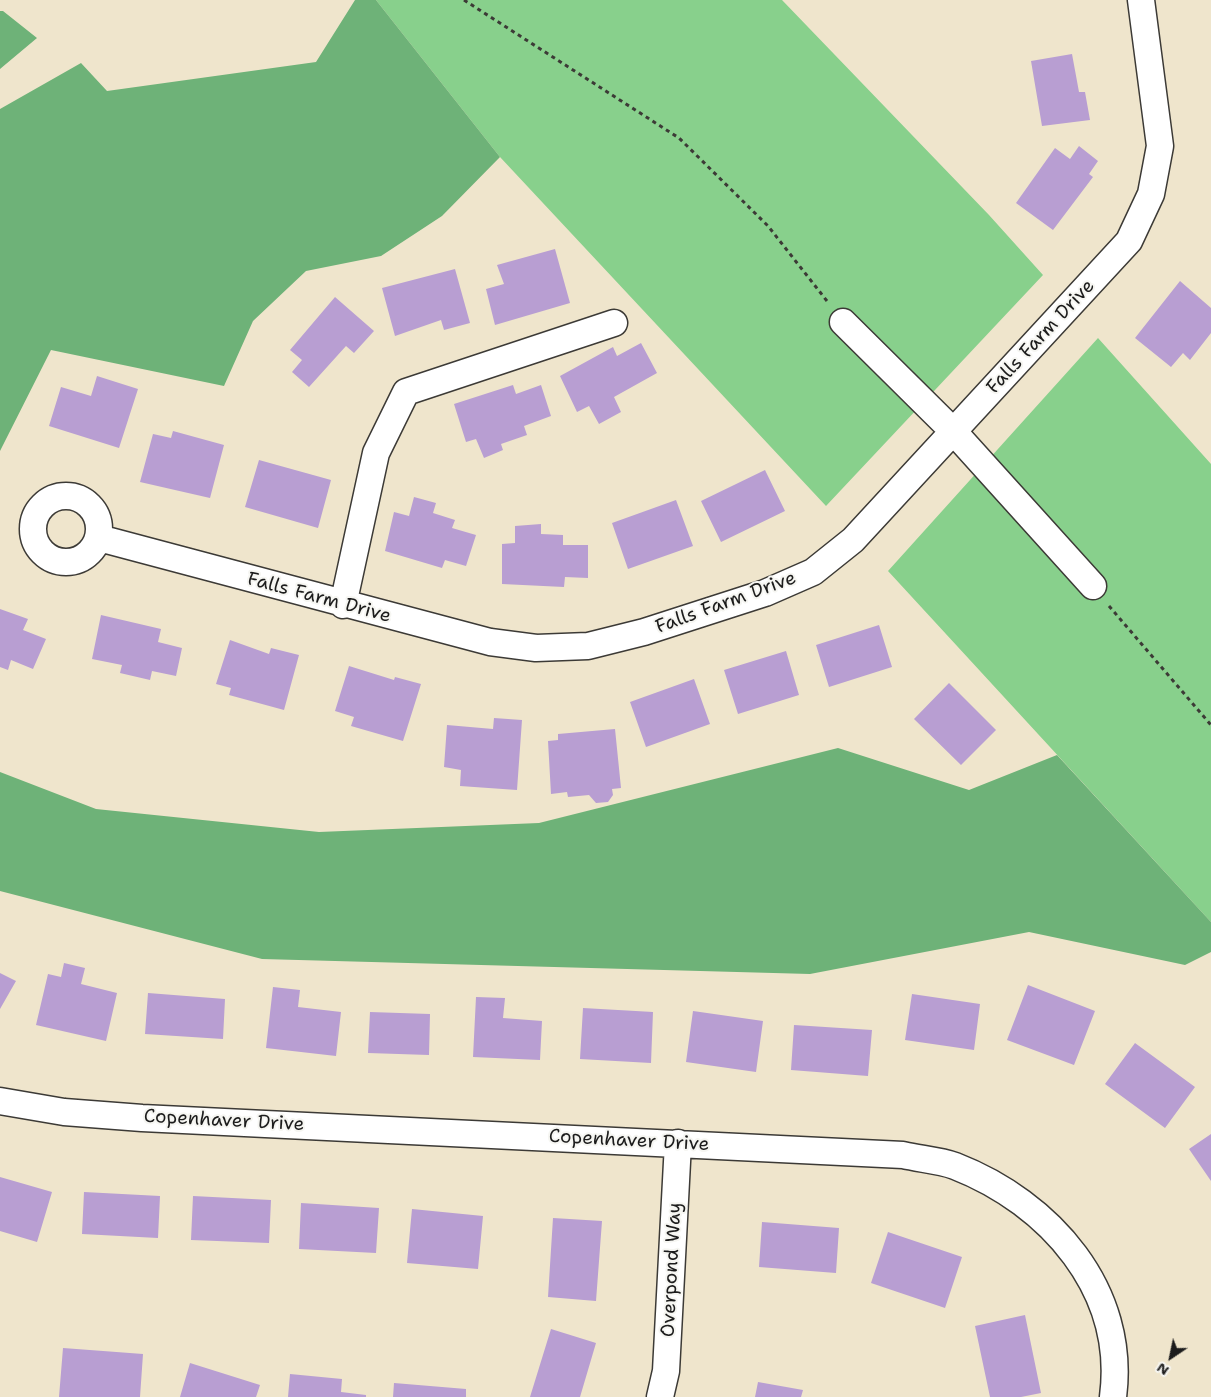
<!DOCTYPE html>
<style>
body{margin:0}
#map{position:relative;width:1211px;height:1397px;overflow:hidden;background:#efe5cc;font-family:"Shantell Sans",sans-serif}
canvas{display:block}
.north{position:absolute;left:1146px;top:1332px;width:50px;height:50px;-webkit-text-stroke:4px #f6f6f2;paint-order:stroke;rotate:214deg;font-size:14px;font-weight:700;line-height:20px;text-align:center;color:#1c1c1c}
.north::after{content:'';display:block;margin:auto;width:18px;height:22px;background:#1c1c1c;clip-path:polygon(50% 0,100% 100%,50% 72%,0 100%)}
</style>
<div id="map">
<canvas width="1211" height="1397"></canvas>
<div class="north">N</div>
</div>
<script>
const context = document.querySelector('canvas').getContext('2d');
context.lineJoin = 'round';
function fill(path, color) { context.fillStyle = color; context.fill(path, 'evenodd'); }
function stroke(path, color, width, dash) { context.strokeStyle = color; context.lineWidth = width; context.lineCap = dash ? 'butt' : 'round'; context.setLineDash(dash || []); context.stroke(path); }
function label(font, color, halo, rows, align = 'center') {
  context.font = font + ' "Shantell Sans",sans-serif'; context.lineWidth = 4; context.setLineDash([]); context.textBaseline = 'middle'; context.strokeStyle = halo; context.fillStyle = color; for (const [text, x, y, turn = 0] of rows) {
    context.save(); context.translate(x, y); context.rotate((+turn || 0) * Math.PI / 180); context.textAlign = isNaN(turn) ? turn : align; if (halo) context.strokeText(text, 0, 0); context.fillText(text, 0, 0); context.restore();
  }
}
const green = new Path2D(`
 M376 0H782L989 215 1043 275 826 506 500 157Z
 M1098 338 1211 464V922L888 571Z`);
const forest = new Path2D(`
 M355 0H376L500 157 442 216 381 256 306 271 253 321 224 386 51 350 0 451V109L81 63 107 91 316 62Z
 M0 11H3L37 38 0 69Z
 M838 748 969 790 1057 755 1211 922V952L1185 965 1029 932 810 974 262 959 0 891V772L96 809 319 832 539 823Z`);
const building = new Path2D(`
 M1072 54 1079 92H1085L1090 120 1042 126 1031 61Z
 M1079 146 1098 161 1089 174 1093 177 1053 230 1016 203 1055 148 1070 159Z
 M555 249 570 303 495 325 486 289 504 284 497 265Z
 M455 269 470 323 444 330 441 320 395 336 382 288Z
 M1180 281 1211 308V333L1190 360 1183 353 1171 367 1135 338Z
 M335 297 374 331 354 353 346 346 309 387 292 372 302 360 290 350Z
 M641 343 657 373 614 397 621 412 599 424 589 406 577 412 560 376 613 347 617 356Z
 M97 376 138 389 119 448 49 426 61 387 91 396Z
 M513 385 516 394 541 385 551 416 524 426 527 435 501 444 503 450 484 458 476 439 466 442 454 404Z
 M173 431 224 445 210 498 140 482 153 434 171 438Z
 M259 460 331 480 318 528 245 507Z
 M765 470 785 511 721 542 701 501Z
 M414 497 436 503 433 513 455 520 452 528 476 535 466 566 445 560 442 568 385 551 394 512 409 516Z
 M676 500 693 546 628 569 612 523Z
 M541 524V534L563 535V545H588V578L565 577 564 587 502 584V544L515 543V526Z
 M0 609 28 619 23 630 46 639 33 669 11 660 8 670 0 667Z
 M101 615 161 629 158 642 182 648 176 676 152 671 150 680 120 673 122 665 92 659Z
 M879 625 892 667 829 687 816 645Z
 M230 640 269 654 271 648 299 655 284 710 229 695 231 688 216 684Z
 M786 651 799 695 738 714 724 670Z
 M349 666 394 680 395 677 421 684 403 741 351 726 354 717 335 711Z
 M694 679 710 724 646 747 630 702Z
 M949 683 996 730 961 765 914 719Z
 M494 718 522 720 517 790 460 786 461 770 444 767 447 725 493 729Z
 M615 729 621 788 612 789 613 795 608 802 596 803 589 795 568 797 567 792 551 794 548 741 558 740V734Z
 M64 963 85 968 81 984 117 993 106 1041 36 1025 48 974 61 977Z
 M0 973 16 981 0 1009Z
 M1028 985 1095 1011 1074 1065 1007 1040Z
 M273 987 300 990 298 1007 341 1012 336 1056 266 1048Z
 M148 993 225 999 223 1039 145 1034Z
 M912 994 980 1004 974 1050 905 1040Z
 M476 997 505 998 503 1018 542 1021 540 1060 473 1057Z
 M583 1008 653 1012 651 1063 580 1059Z
 M693 1011 763 1021 756 1072 686 1062Z
 M370 1012 430 1014 429 1055 368 1053Z
 M794 1025 872 1030 868 1076 791 1070Z
 M1135 1043 1195 1087 1165 1128 1105 1084Z
 M1211 1134V1181L1189 1149Z
 M0 1177 52 1192 37 1242 0 1231Z
 M84 1192 160 1196 158 1238 82 1234Z
 M193 1196 271 1200 269 1243 191 1240Z
 M301 1203 379 1208 376 1253 299 1249Z
 M412 1209 483 1216 478 1269 407 1263Z
 M553 1218 602 1221 596 1301 548 1297Z
 M762 1222 839 1228 836 1273 759 1267Z
 M888 1232 962 1257 945 1308 871 1283Z
 M1025 1315 1041 1393 1021 1397H990L975 1326Z
 M551 1329 596 1343 580 1397H530Z
 M63 1348 143 1354 140 1397H59Z
 M190 1363 260 1385 256 1397H180Z
 M290 1374 342 1379 341 1392 366 1395V1397H288Z
 M758 1382 803 1390 801 1397H755Z
 M394 1383 466 1389V1397H393Z`);
const path = new Path2D(`
 M464 0 679 138 768 226 827 301
 M1109 606 1211 725`);
const minor = new Path2D(`
 M843 322 953 431 1093 586
 M33 529a33 33 0 1 1 66 0a33 33 0 1 1-66 0Z
 M99 538 490 642 536 648 588 646 644 632 765 593 813 572 853 540 1129 241 1151 194 1160 146 1141 0
 M343 605 376 453 406 392 614 323
 M0 1101 64 1112 142 1118 903 1155C919 1159 939 1160 955 1166 1050 1203 1127 1290 1113 1397
 M660 1397 666 1371 678 1143`);
const streetNames = [
 ["Falls Farm Drive",1041,337,-47],
 ["Falls Farm Drive",319,598,15],
 ["Falls Farm Drive",726,603,-20],
 ["Copenhaver Drive",224,1121,3],
 ["Copenhaver Drive",629,1141,3],
 ["Overpond Way",672,1270,-87]
];
fill(green, '#88d08c');
fill(forest, '#6eb278');
fill(building, '#b89ed2');
stroke(minor, '#3c3a36', 29);
stroke(path, '#3c3a36', 3, [4, 4]);
stroke(minor, '#fff', 26);
label('19px', '#1c1c1c', '#f6f6f2', streetNames);
</script>
